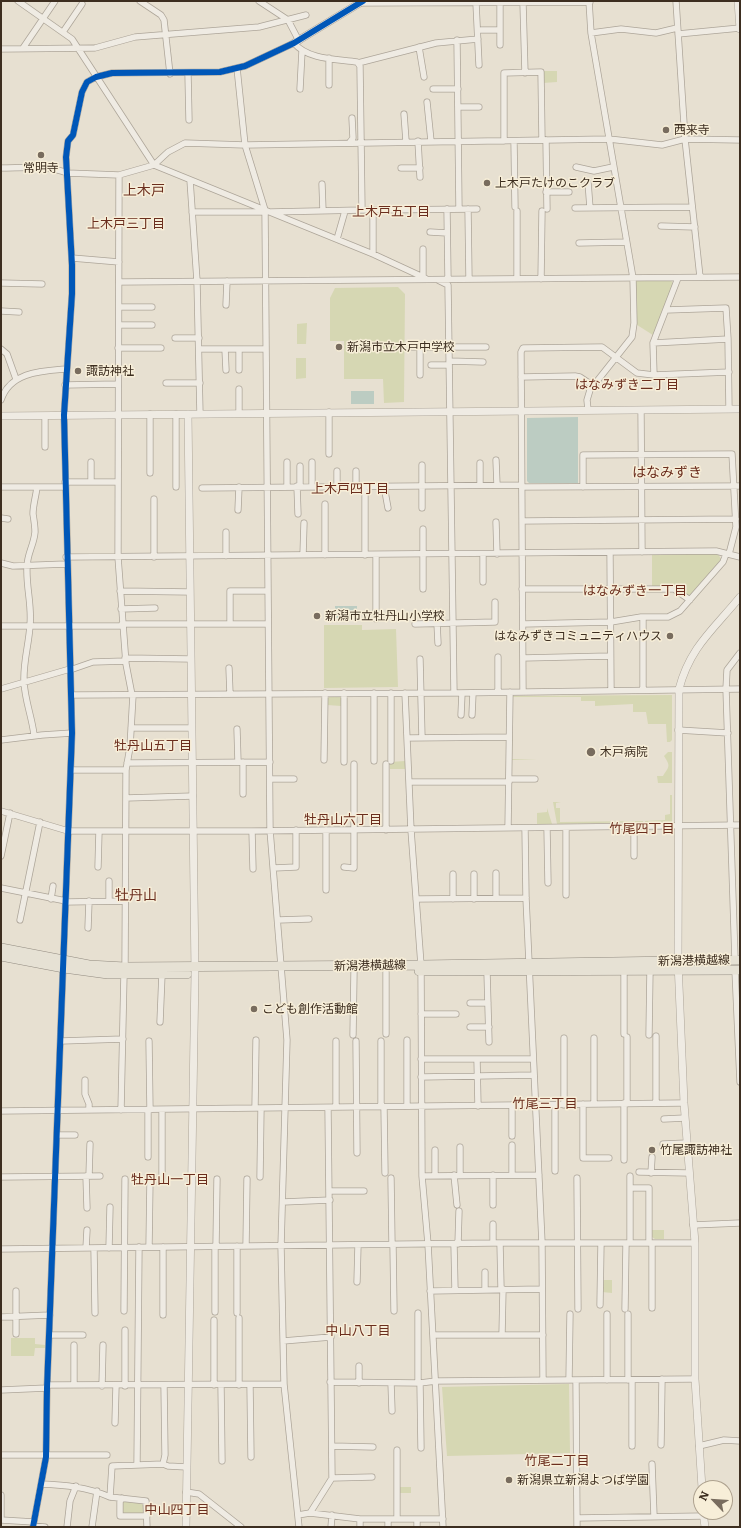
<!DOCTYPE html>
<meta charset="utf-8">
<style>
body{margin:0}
#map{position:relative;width:741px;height:1528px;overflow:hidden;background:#e7e0d1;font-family:Literata,serif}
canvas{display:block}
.frame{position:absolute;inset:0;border:2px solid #3d2e20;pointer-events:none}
.north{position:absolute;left:693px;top:1480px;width:40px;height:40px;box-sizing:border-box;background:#f7eed8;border:1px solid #ada18e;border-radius:50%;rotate:295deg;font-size:11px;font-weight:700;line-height:16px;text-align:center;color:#3d2e20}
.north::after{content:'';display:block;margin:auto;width:14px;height:18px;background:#786c5e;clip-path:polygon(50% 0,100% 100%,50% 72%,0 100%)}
</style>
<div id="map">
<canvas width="741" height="1528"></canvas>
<div class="frame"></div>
<div class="north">N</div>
</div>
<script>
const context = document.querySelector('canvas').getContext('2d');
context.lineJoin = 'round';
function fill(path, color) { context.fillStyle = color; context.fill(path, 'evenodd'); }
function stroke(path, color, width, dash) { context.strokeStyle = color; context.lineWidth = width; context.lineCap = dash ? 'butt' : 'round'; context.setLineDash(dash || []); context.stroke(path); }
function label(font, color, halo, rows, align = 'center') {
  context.font = font + ' Literata,"Noto Sans JP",serif'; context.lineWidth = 3; context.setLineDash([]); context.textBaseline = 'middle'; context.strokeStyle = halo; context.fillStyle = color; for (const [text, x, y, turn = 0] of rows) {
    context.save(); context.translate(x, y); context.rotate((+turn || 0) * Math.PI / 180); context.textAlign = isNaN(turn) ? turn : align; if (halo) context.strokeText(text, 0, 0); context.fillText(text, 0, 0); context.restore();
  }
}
const green = new Path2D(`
 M543 71H557V82L543 83Z
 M633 278H669L675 286 656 337 634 323Z
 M398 287 405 294 404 402 384 403 383 379H344V341H330V298L335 288Z
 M307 323 306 344H297V324Z
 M296 358H306V378L296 379Z
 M716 551 723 562 690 600 678 590 652 589V552Z
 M324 625H362V630L396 629 398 687 324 688Z
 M672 695V740L670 742H667L666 724H648L646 712H633V704L595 706V701H581V697H513L512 759 537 760H510L511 696Z
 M330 696H341V706L327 705V699Z
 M668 752H672V783H658L657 776H663C669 766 671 767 664 756Z
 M405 761V769H390V762Z
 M670 795H672V822H645V821L665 820V815L670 814Z
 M553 802H561L556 803V808H560V822L643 821V822L557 824Z
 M547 808 552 824H537V813L547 812Z
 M652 1230H664V1239H655L652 1237Z
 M602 1280H612V1293L602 1292Z
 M11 1338H35V1344L45 1345V1348H35L34 1356H11Z
 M569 1384 570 1453 447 1456 442 1387Z
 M399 1487H411V1493H399Z
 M124 1500 140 1502 144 1506V1511L141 1515 125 1516 121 1513V1503Z`);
const water = new Path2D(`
 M351 391H374V404H351Z
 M578 417V483H529L527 481V418Z
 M335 606H357V618H335Z`);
const minor = new Path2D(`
 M18 1 72 39 154 165 373 254 425 278
 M140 1 161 15 164 20 170 74
 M259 1 288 20 299 41
 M676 1 685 139 700 277
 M360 3 590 2
 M476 3 479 65
 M500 3V45
 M523 3 525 73
 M481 30H500
 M63 32 82 4
 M591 33 621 29 656 33 677 28
 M678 34 740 28
 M457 40 459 209
 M419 47 424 77
 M23 48 55 1
 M1 49 95 48 135 37 259 27 306 15
 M329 58V85
 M358 63 436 43 478 39
 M237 68 245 145 265 210 270 830 287 1040 281 1246 284 1384 299 1527
 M188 74 189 120
 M300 89 302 51
 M433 89H458
 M427 102 431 141
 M458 107H479
 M404 114 406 141
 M546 140 547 209
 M418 141 420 177
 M504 141V73L541 72 542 140
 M514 141 515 207
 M350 142 353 138 352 118
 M576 167 594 171 613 167
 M1 168C22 168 48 165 67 173L119 175 154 165 168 152 185 143 245 145 609 139 662 145 685 139 740 140
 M401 168H420
 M119 175 118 557 126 664 132 695
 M190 180 197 281 200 414
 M588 182 590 208
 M322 184 323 211
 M546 192H569
 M575 208 692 207
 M447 209 448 279
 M468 209 469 279
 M373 210 477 209
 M192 212H264
 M270 212 362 210
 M661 226 695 227
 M430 232 447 233
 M337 239 345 211
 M579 243 626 242
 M423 249V277
 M72 258 119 262
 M517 279V211
 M541 279 542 211
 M438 280 448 285 454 693
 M119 282 740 277
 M1 283 42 284
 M226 305 227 281
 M119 307H152
 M666 310 726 308 728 339
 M1 311 19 312
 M119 325H152
 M175 338H199
 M653 343 728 339 729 409
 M412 347H486
 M118 348H161
 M1 349 7 354 16 379
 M199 349H266
 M225 349 226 370
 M239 349V370
 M449 361 483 362
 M431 365H449
 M420 375V347
 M654 375 729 372
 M521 377 575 376 580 377 592 385
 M166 383H200
 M65 385 118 384
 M1 400C10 372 41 371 66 369
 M588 410 587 400 590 390 632 337 634 323 633 278 591 33 589 1
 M641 410 642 552
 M239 413V389
 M176 414V487
 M45 416V447
 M329 454V412
 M496 460 497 485
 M91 462V482
 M337 471V486
 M356 471V486
 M150 473V414
 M65 482H118
 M480 485V463
 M287 486V462
 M297 486 298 514
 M300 486V466
 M312 486V462
 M384 486 388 508
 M1 487H65
 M522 487 740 486
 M583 487V455L732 454 736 527 729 554
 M202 488 522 485
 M154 499V557
 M325 504V555
 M422 508V465
 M238 510 239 487
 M1 518 8 519
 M522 521 736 519
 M496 522 497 554
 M423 529V589
 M226 532V556
 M610 552 611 690
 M483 554V582
 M303 555 304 523
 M365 555V486
 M376 555V619
 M66 557 716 551 740 557
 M1 563 13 566 66 564
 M522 589H674L690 600
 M120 591 190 592
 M121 609 155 608
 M437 623 438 643
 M122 624H268
 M230 624V591H268
 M415 624 495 622V602
 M523 624 611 622 641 617H668L680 611 723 562 726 554
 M1 626H122
 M125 658 191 659
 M523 658 610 656
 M420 659 422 738
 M229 668 230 694
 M70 670 93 662 126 661
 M1 689 70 669
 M643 690V617
 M498 692V657
 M523 692 521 352 523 348 602 347 637 373 654 375 653 343 678 278
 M405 693 411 830 421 965 422 1176 428 1244 443 1527
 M71 695 454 693 740 689
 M461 715 462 693
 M472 715 473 693
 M131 728H192
 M237 729 238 762
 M678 730 728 733
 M34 735C32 717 25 701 24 682 23 662 29 644 30 625 32 605 26 587 27 567 27 554 34 545 35 532 35 526 34 520 33 514 33 505 36 496 37 487
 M407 738 509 737
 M1 740 42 735 72 733
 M324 760 325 693
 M374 761V693
 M391 761V693
 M344 762V693
 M127 763 270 762
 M386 764V830
 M71 770H126
 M270 779H294
 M509 779H535
 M409 782H509
 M243 794V762
 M126 798 193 796
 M1 811 68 831H252L740 825
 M508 828 510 692
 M525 828 526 898 542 1243 543 1380
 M547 828 548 883
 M566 828V895
 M326 830V890
 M252 831 253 869
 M1 856 10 813
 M634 856V827
 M98 867 99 831
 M344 867 354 868V764
 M274 868 296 867V830
 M1 888 66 901
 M496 898V873
 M51 899 53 886
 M416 899 526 898
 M453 899V874
 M474 899V874
 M109 901V881
 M66 902 125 901
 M20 920 40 822
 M278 920 309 919
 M88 928 89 901
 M735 960 726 689 727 670 740 653
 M125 967 126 770 130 747 133 695
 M624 970V1034
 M735 970 740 1082
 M386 972V1034
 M487 972 489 1042
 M470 1003H488
 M421 1014H456
 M160 1022 162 974
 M470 1027H489
 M353 1035 354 972
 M649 1035 650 970
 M656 1036V1103
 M564 1038V1105
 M407 1040V1106
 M61 1041 123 1039
 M149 1041 150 1110
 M336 1041V1107
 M356 1041 357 1153
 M381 1041V1106
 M421 1059H533
 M477 1059 478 1106
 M421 1077 534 1075
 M85 1080V1094L89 1104V1110
 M624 1103V1160
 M583 1104V1158H609
 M594 1104V1038
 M627 1104V1037
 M512 1105V1136
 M555 1105V1171
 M384 1107 385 1173
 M255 1108 256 1040
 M121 1110 124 974
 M148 1110V1157
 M162 1110V1178
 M1 1111 684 1103
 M664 1119 685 1118
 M57 1135H75
 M663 1144 687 1143
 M435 1150V1175
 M639 1172 689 1173
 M651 1173 652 1157
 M454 1175 457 1205
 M460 1175V1147
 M512 1175V1145
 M86 1176 87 1208
 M89 1176 90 1144
 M422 1176 539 1175
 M630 1176V1188
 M1 1177 100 1176
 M260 1177 261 1108
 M391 1178 392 1245
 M577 1178 578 1309
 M330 1191H364
 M283 1202 330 1200
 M493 1205V1175
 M493 1224V1243
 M693 1225 740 1223
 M500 1243 501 1288
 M630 1243V1188H649V1243
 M652 1243V1308
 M454 1244 455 1290
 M458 1244 459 1211
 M393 1245 394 1311
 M216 1246 217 1179
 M246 1246 247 1179
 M149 1247 150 1180
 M163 1247V1315
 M86 1248 87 1230
 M94 1248 95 1313
 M109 1248 110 1207
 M1 1249 493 1243H695
 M357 1282 358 1245
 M485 1289V1272
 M16 1291V1334
 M430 1291 542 1289
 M600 1305 601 1243
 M625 1309 626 1243
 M124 1311 125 1179
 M215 1312V1246
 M237 1313V1246
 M628 1314V1380
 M1 1317 50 1315
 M125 1330V1386
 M49 1335H83
 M433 1335H543
 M502 1335 503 1289
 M283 1341 331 1337
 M74 1345V1385
 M569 1380 570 1314
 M576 1380 577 1527
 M607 1380V1314
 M632 1380V1446
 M330 1382 420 1383 436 1381 695 1379
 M359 1383V1366
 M391 1383 392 1411
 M418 1383V1313
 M420 1383 421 1448
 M47 1385 284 1384
 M214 1385V1320
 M221 1385 222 1461
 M239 1385V1318
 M250 1385 251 1457
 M102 1386 103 1345
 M1 1390 47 1388
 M115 1423 116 1386
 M661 1445 662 1379
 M332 1446 373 1447
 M699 1446 724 1440 740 1441
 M1 1455H107
 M137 1464 139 1247
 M163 1464 165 1455 164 1385
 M652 1464 654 1516
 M332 1478 372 1477
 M41 1484C65 1485 87 1487 110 1497
 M186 1492 199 1494 241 1527
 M1 1495V1520
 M122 1498 120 1502V1516H147
 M310 1513 332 1478 328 1108
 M298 1515 310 1513 360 1519H443
 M577 1518 704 1516
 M360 1519V1527
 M388 1519V1527
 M397 1519V1450
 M417 1519V1527
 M1 1520 34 1522
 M33 1526 45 1527
 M33 1527 46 1457 47 1388 72 733 64 415 72 294V265L66 157 68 141 73 135 82 92 87 82 96 77 112 73 220 72 245 66 294 43C308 60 337 59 357 62L360 66 362 210H373V254
 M67 1527 70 1501 76 1486
 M92 1527 97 1491
 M147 1527 146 1501 110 1497 112 1466 163 1464 168 1466 187 1467
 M331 1527 332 1515`);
const tertiary = new Path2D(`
 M738 1 740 29
 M294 43 363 1
 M1 416 740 409
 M702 1488 695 1379V1243L684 1103 678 962 679 689C690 647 713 630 740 597
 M703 1512 705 1527
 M186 1527 195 973 188 414`);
const primary = new Path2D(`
 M1 948 89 965 125 967 421 965 740 960
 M1 956 64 968 108 974H187
 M419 971 740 970`);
const cycleway = new Path2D(`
 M33 1527 46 1457 47 1388 72 733 64 415 72 294V265L66 157 68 141 73 135 82 92 87 82 96 77 112 73 220 72 245 66 294 43 363 1`);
const markers = [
 [666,130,4,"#786c5e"],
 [41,155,4,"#786c5e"],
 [487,183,4,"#786c5e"],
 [339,347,4,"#786c5e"],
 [78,371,4,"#786c5e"],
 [317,616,4,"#786c5e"],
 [670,636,4,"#786c5e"],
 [591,752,5,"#786c5e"],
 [254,1009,4,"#786c5e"],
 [652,1150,4,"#786c5e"],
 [509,1480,4,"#786c5e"]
];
const poiNames = [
 ["西来寺",674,130],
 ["常明寺",41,168,"center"],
 ["上木戸たけのこクラブ",495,183],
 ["新潟市立木戸中学校",347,347],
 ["諏訪神社",86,371],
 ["新潟市立牡丹山小学校",325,616],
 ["はなみずきコミュニティハウス",662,636,"right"],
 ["木戸病院",600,752],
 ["こども創作活動館",262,1009],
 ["竹尾諏訪神社",660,1150],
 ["新潟県立新潟よつば学園",517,1480]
];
const streetNames = [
 ["新潟港横越線",694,961,-1],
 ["新潟港横越線",370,966,-1]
];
const neighbourhoodNames = [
 ["上木戸五丁目",391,212],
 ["上木戸三丁目",126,224],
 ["はなみずき二丁目",627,385],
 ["上木戸四丁目",350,489],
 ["はなみずき一丁目",635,591],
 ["牡丹山五丁目",153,746],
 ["牡丹山六丁目",343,820],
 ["竹尾四丁目",642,829],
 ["竹尾三丁目",545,1104],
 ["牡丹山一丁目",170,1180],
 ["中山八丁目",358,1331],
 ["竹尾二丁目",557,1461],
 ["中山四丁目",177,1510]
];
const quarterNames = [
 ["上木戸",144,191],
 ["はなみずき",667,473],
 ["牡丹山",136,896]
];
fill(green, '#d6d7b3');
fill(water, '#bcccc2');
stroke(minor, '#ada599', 7);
stroke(tertiary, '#ada599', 8);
stroke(primary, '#928b80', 10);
stroke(minor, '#efebe3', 5.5);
stroke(tertiary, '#efebe3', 7);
stroke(primary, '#e6e1d4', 9);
stroke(cycleway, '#0057b8', 6);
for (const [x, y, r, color] of markers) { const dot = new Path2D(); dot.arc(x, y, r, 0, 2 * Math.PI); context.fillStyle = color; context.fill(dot); stroke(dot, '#f7eed8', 1.5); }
label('12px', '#3d2e20', '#f7eed8', poiNames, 'left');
label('12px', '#3d2e20', '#f7eed8', streetNames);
label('13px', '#6b2e1e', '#f7eed8', neighbourhoodNames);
label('14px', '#6b2e1e', '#f7eed8', quarterNames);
</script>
